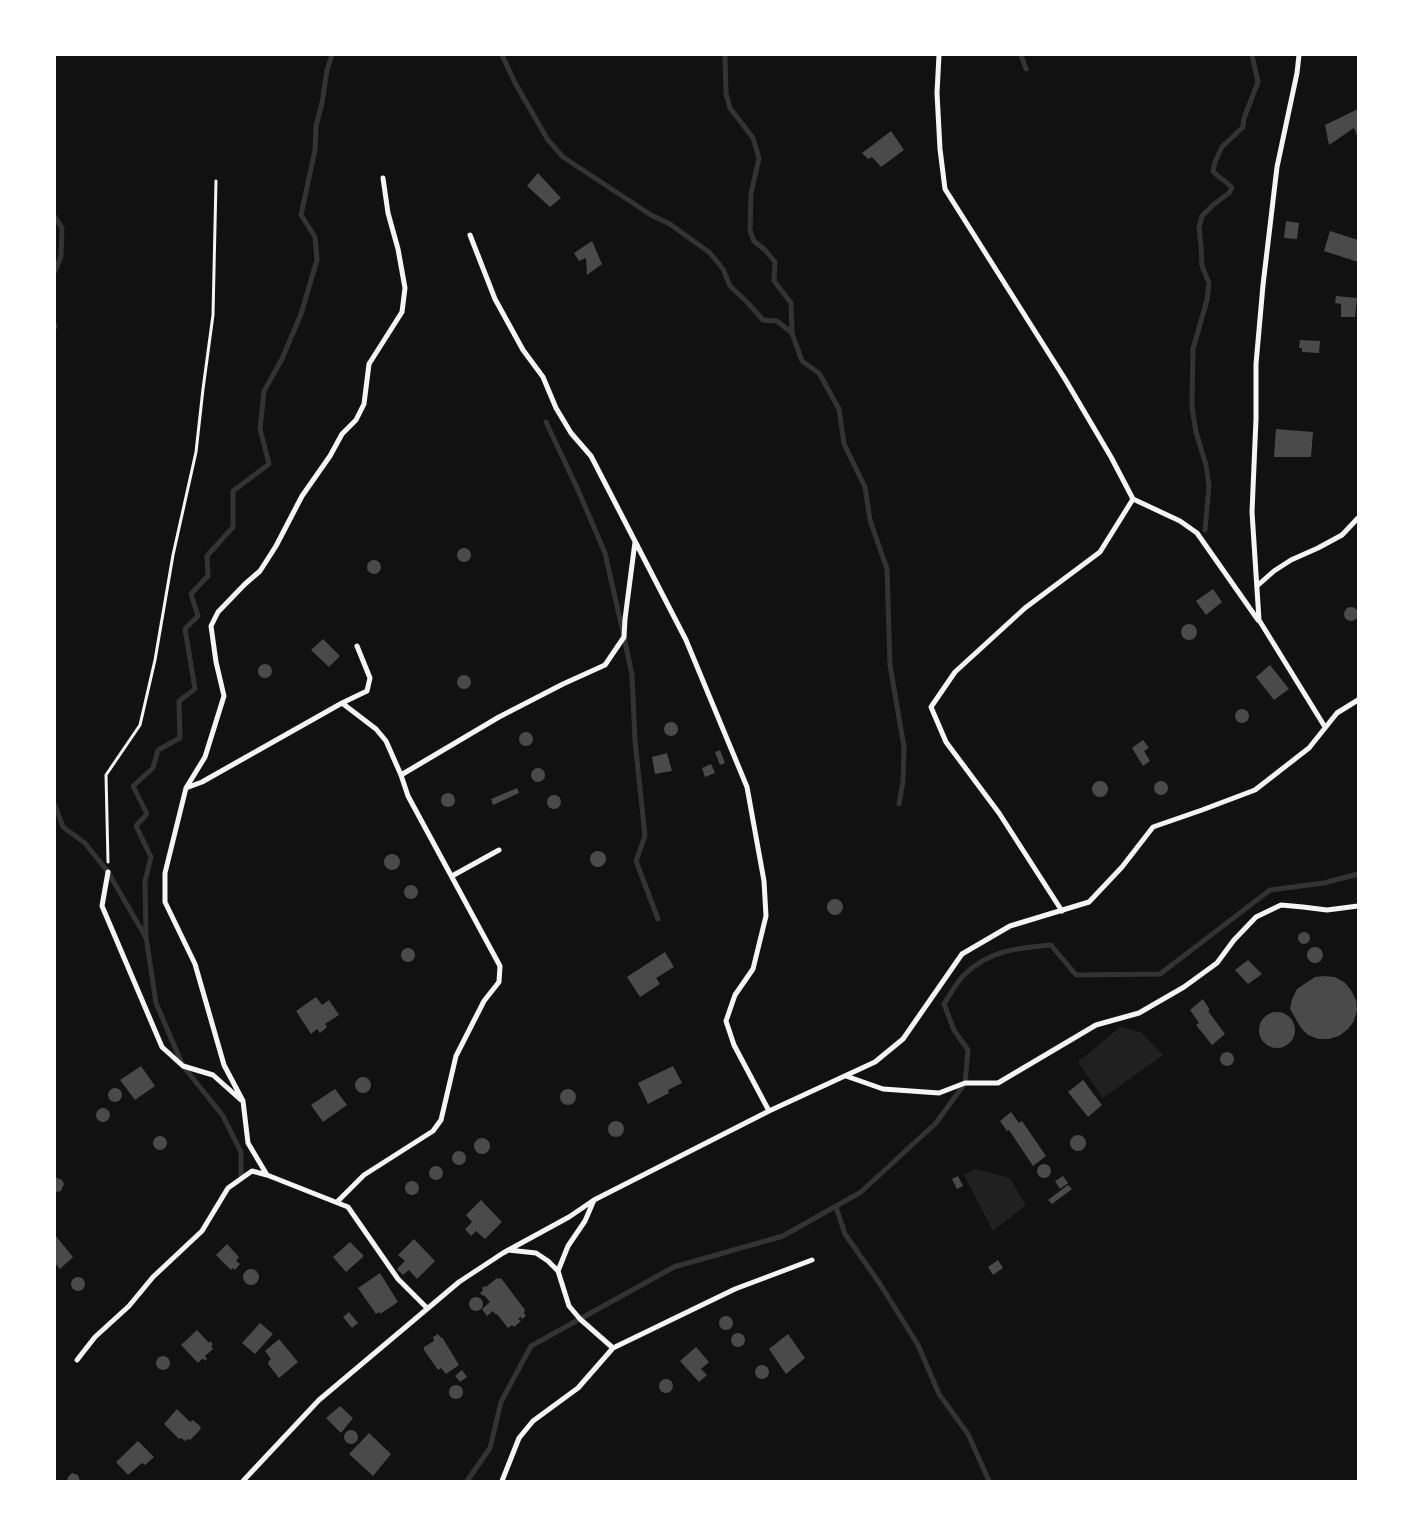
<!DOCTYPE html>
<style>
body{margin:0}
#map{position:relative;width:1413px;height:1536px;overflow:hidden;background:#111;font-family:"Golos Text",sans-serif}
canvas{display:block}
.frame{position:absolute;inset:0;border:56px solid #fff;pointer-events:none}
</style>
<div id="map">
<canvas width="1413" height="1536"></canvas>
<div class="frame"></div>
</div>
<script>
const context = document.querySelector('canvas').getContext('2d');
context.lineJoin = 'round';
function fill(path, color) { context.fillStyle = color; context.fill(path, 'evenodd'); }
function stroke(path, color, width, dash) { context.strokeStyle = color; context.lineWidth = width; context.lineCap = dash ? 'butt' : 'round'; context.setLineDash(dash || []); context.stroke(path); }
const green = new Path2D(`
 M1120 1027 1141 1032 1163 1055 1103 1098 1078 1062Z
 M976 1169 1010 1178 1026 1205 993 1231 964 1175Z`);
const stream = new Path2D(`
 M502 55 515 83 548 140 563 157 651 215 670 224 710 253 723 269 730 286 747 302 763 320 777 321 792 333 802 361 819 373 839 409 844 444 865 487 870 520 887 569 890 665 904 747 903 781 899 804
 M725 55 726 94 730 108 753 138 759 158 751 194 750 231 754 241 765 250 775 262 774 281 791 303 792 333
 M1021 55 1026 69
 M55 217 62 228 61 256 55 271
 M55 325V327
 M546 422 578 490 605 553 624 637 632 675 635 741 645 836 636 861 658 919
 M1205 530 1209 486 1206 465 1196 432 1192 407 1193 349 1207 300 1209 283 1202 266 1201 246 1199 227 1202 216 1213 205 1229 193 1232 188C1227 181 1218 178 1213 171L1215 162 1222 147 1243 127 1244 118 1258 82 1252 55
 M55 805 63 827 85 843 108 872 145 936
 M241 1175V1152L223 1116 183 1066 156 1003 146 937 145 881 151 857 136 826 147 814 133 786 153 768 158 750 180 738 179 701 195 689 185 629 198 616 191 594 208 576 207 556 233 527V491L269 464 260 429 264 391 282 359 301 314 317 260 315 237 301 215 315 150 316 126 322 103 327 70 332 55
 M836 1207 845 1234 880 1284 918 1345 939 1394 968 1434 989 1481
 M467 1481 490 1448 501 1402 531 1346 674 1267 783 1236 861 1192 936 1123 965 1083 968 1050 954 1030 944 1004C950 995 956 983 964 975 989 950 1018 948 1051 945L1076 975 1160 974 1270 890 1324 883 1358 874`);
const building = new Path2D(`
 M1358 109V138L1354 128 1329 145 1325 125Z
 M891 131 904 150 881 167 872 157 868 159 862 153Z
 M538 173 561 198 550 207 527 186Z
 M1286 221 1299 223 1297 239 1284 238Z
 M1330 231 1358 240V262L1324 251Z
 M592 241 602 264 587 275 586 258 579 261 574 253Z
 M1336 296 1357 298 1355 317H1341V304L1335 303Z
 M1300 340 1320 341 1319 353 1302 352V348H1299Z
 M1276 429 1313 432 1311 457H1274Z
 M457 555a7 7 0 1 1 14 0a7 7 0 1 1-14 0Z
 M367 567a7 7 0 1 1 14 0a7 7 0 1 1-14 0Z
 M1213 589 1222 602 1206 615 1196 601Z
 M1344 614a7 7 0 1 1 14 0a7 7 0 1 1-14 0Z
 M1181 632a8 8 0 1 1 16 0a8 8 0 1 1-16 0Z
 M323 639 340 656 329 667 311 650Z
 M258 671a7 7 0 1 1 14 0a7 7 0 1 1-14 0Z
 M1270 665 1289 689 1274 700 1256 677Z
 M457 682a7 7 0 1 1 14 0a7 7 0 1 1-14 0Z
 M1235 716a7 7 0 1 1 14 0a7 7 0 1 1-14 0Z
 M664 729a7 7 0 1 1 14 0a7 7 0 1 1-14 0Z
 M519 739a7 7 0 1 1 14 0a7 7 0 1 1-14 0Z
 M1143 740 1149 748 1144 751 1150 761 1143 766 1132 748Z
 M720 750 725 763 720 765 715 752Z
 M667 753 672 771 655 774 652 757Z
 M711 764 715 773 705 777 702 768Z
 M531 775a7 7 0 1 1 14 0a7 7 0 1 1-14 0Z
 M1154 788a7 7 0 1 1 14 0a7 7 0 1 1-14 0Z
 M1092 789a8 8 0 1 1 16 0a8 8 0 1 1-16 0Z
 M517 788 519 793 493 805 491 799Z
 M441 800a7 7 0 1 1 14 0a7 7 0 1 1-14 0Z
 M547 802a7 7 0 1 1 14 0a7 7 0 1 1-14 0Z
 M590 859a8 8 0 1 1 16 0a8 8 0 1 1-16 0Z
 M384 862a8 8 0 1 1 16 0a8 8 0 1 1-16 0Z
 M404 892a7 7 0 1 1 14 0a7 7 0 1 1-14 0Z
 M827 907a8 8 0 1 1 16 0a8 8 0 1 1-16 0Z
 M1298 938a6 6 0 1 1 12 0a6 6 0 1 1-12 0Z
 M1307 955a8 8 0 1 1 16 0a8 8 0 1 1-16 0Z
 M401 955a7 7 0 1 1 14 0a7 7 0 1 1-14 0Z
 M665 952 674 967 656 978 660 984 640 997 627 977Z
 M1248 960 1262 974 1248 984 1235 970Z
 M1325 976 1335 977 1344 982 1351 990 1356 1000 1357 1010 1354 1021 1348 1029 1339 1036 1329 1039H1318L1308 1035 1301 1028 1290 1009 1292 999 1297 989 1315 977Z
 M316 997 322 1005 329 1000 339 1015 325 1024 327 1027 320 1033 317 1029 311 1034 296 1011Z
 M1203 999 1210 1010 1208 1011 1225 1034 1212 1045 1196 1025 1199 1023 1190 1010Z
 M1259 1030a18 18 0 1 1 36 0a18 18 0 1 1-36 0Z
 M1220 1059a7 7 0 1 1 14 0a7 7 0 1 1-14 0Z
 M141 1066 155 1086 135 1100 120 1080Z
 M673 1066 682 1083 668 1090 669 1093 648 1104 638 1083Z
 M355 1085a8 8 0 1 1 16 0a8 8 0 1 1-16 0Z
 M1083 1080 1102 1105 1088 1117 1068 1092Z
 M108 1095a7 7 0 1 1 14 0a7 7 0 1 1-14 0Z
 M560 1097a8 8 0 1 1 16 0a8 8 0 1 1-16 0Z
 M335 1089 347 1105 323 1122 311 1105Z
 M96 1115a7 7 0 1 1 14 0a7 7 0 1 1-14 0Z
 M1011 1112 1019 1123 1022 1121 1046 1156 1033 1166 1009 1130 1007 1131 1000 1121Z
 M608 1129a8 8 0 1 1 16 0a8 8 0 1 1-16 0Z
 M1070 1143a8 8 0 1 1 16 0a8 8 0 1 1-16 0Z
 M153 1143a7 7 0 1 1 14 0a7 7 0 1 1-14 0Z
 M474 1146a8 8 0 1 1 16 0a8 8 0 1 1-16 0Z
 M452 1158a7 7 0 1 1 14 0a7 7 0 1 1-14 0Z
 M1037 1171a7 7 0 1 1 14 0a7 7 0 1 1-14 0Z
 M429 1173a7 7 0 1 1 14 0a7 7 0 1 1-14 0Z
 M958 1176 963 1186 957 1189 952 1179Z
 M1063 1176 1068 1183 1060 1189 1055 1181Z
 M55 1177 62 1180 64 1184 61 1191 56 1192H55Z
 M405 1188a7 7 0 1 1 14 0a7 7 0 1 1-14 0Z
 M1068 1185 1072 1189 1052 1204 1048 1200Z
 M481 1200 502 1222 485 1239 476 1231 471 1236 465 1229 472 1222 466 1215Z
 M55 1235 73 1257 60 1269 55 1263Z
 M414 1239 435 1261 417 1279 409 1270 403 1275 397 1269 405 1261 398 1255Z
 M350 1242 363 1255V1257L346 1272 333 1257Z
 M227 1244 239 1257 236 1261 240 1264 235 1270 233 1268 231 1270 216 1255Z
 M998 1260 1003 1268 993 1275 988 1267Z
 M243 1277a8 8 0 1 1 16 0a8 8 0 1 1-16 0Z
 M380 1273 398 1302 380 1314 379 1312 376 1314 358 1288Z
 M71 1284a7 7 0 1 1 14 0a7 7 0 1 1-14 0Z
 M497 1278 499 1279 501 1278 525 1310 524 1313 526 1316 522 1319 521 1317 518 1319 521 1321 514 1327 512 1325 508 1328 497 1314 496 1315 493 1311 487 1316 482 1309 490 1302 484 1295 483 1296 480 1293 483 1290 482 1288 485 1286 486 1287Z
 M469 1304a7 7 0 1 1 14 0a7 7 0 1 1-14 0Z
 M349 1312 358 1323 352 1328 343 1317Z
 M719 1323a7 7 0 1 1 14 0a7 7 0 1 1-14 0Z
 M260 1323 273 1334 255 1354 242 1343Z
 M197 1330 209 1343 210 1341 213 1344 211 1346 213 1349 205 1356 207 1359 206 1360 202 1359 198 1363 181 1345Z
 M731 1340a7 7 0 1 1 14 0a7 7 0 1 1-14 0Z
 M438 1334 441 1338 442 1337 459 1365 446 1374 441 1368 438 1370 424 1350V1347L434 1341 433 1337Z
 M788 1334 805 1358 786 1374 769 1349Z
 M279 1339 298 1362 279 1378 268 1364 269 1363 268 1362 271 1359 265 1351Z
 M696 1347 709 1362 701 1369 707 1375 699 1382 680 1361Z
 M156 1363a7 7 0 1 1 14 0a7 7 0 1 1-14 0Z
 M755 1372a7 7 0 1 1 14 0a7 7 0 1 1-14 0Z
 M462 1370 467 1377 460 1382 455 1376Z
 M659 1386a7 7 0 1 1 14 0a7 7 0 1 1-14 0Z
 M449 1392a7 7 0 1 1 14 0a7 7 0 1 1-14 0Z
 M340 1406 353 1418 341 1433 326 1418Z
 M177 1409 190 1422 193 1420 201 1427 199 1431 190 1440 188 1439 185 1441 181 1438 179 1439 164 1424Z
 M344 1437a7 7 0 1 1 14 0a7 7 0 1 1-14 0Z
 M369 1433 391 1454 373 1476 349 1454Z
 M138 1441 154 1457 145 1465 142 1463 128 1475 116 1462Z
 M72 1473 78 1475 80 1481H67L68 1477Z`);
const path = new Path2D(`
 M108 862 106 775 140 725 155 660 173 555 196 452 203 389 213 315 216 181`);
const minor = new Path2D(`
 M939 55 937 93 940 149 945 189 1065 379 1111 457 1133 499 1180 521 1197 533 1258 620
 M1299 55 1297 73 1277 167 1263 285 1256 364V419L1252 512 1259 620 1325 727
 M470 235 495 299 523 350 543 377 556 408 571 433 591 456 686 640 747 787 764 881 766 916 753 969 735 995 726 1021 734 1045 769 1111
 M1257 586 1274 571 1291 560 1318 548 1342 535 1358 518
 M342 703 367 691 370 678 357 646
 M186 788 205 757 224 696 216 662 211 626 218 612 245 584 260 571 276 546 302 496 330 456 342 434 356 420 364 404 369 364 402 312 405 288 398 249 388 213 383 178
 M108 872 102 906 162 1047 183 1066 213 1075 241 1100
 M452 876 499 850
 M1062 911 999 813 946 742 931 707 955 672 1025 608 1100 552 1133 499
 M846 1076 883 1089 939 1093 965 1083H998L1096 1025 1139 1013 1184 987 1217 963 1234 940 1256 917 1281 905 1303 907 1327 910 1358 906
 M337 1202 364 1175 433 1131 441 1120 456 1056 484 1001 499 982 500 966 408 796 401 775
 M508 1250 536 1253 548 1261 558 1271 569 1306 580 1319 613 1348
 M558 1271 568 1246 585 1221 594 1200
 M427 1308 398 1279 348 1207 267 1175 248 1143 243 1101 224 1065 195 964 165 902V873L186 788 202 782 342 703 376 729 386 741 401 775 499 717 563 684 605 665 624 637 625 619 635 542
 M77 1360 95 1337 129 1306 153 1277 202 1231 228 1188 252 1171 267 1175
 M243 1481 319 1400 459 1282 503 1253 569 1217 594 1200 769 1111 875 1062 903 1039 962 954 1010 926 1089 902 1122 867 1153 827 1202 810 1255 790 1309 748 1337 713 1358 700
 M502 1481 519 1438 533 1421 578 1388 613 1348 735 1289 812 1260`);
fill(green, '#202020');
stroke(stream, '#333', 5);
fill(building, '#4a4a4a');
stroke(path, '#f5f5f5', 3);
stroke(minor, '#f5f5f5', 5);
</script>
